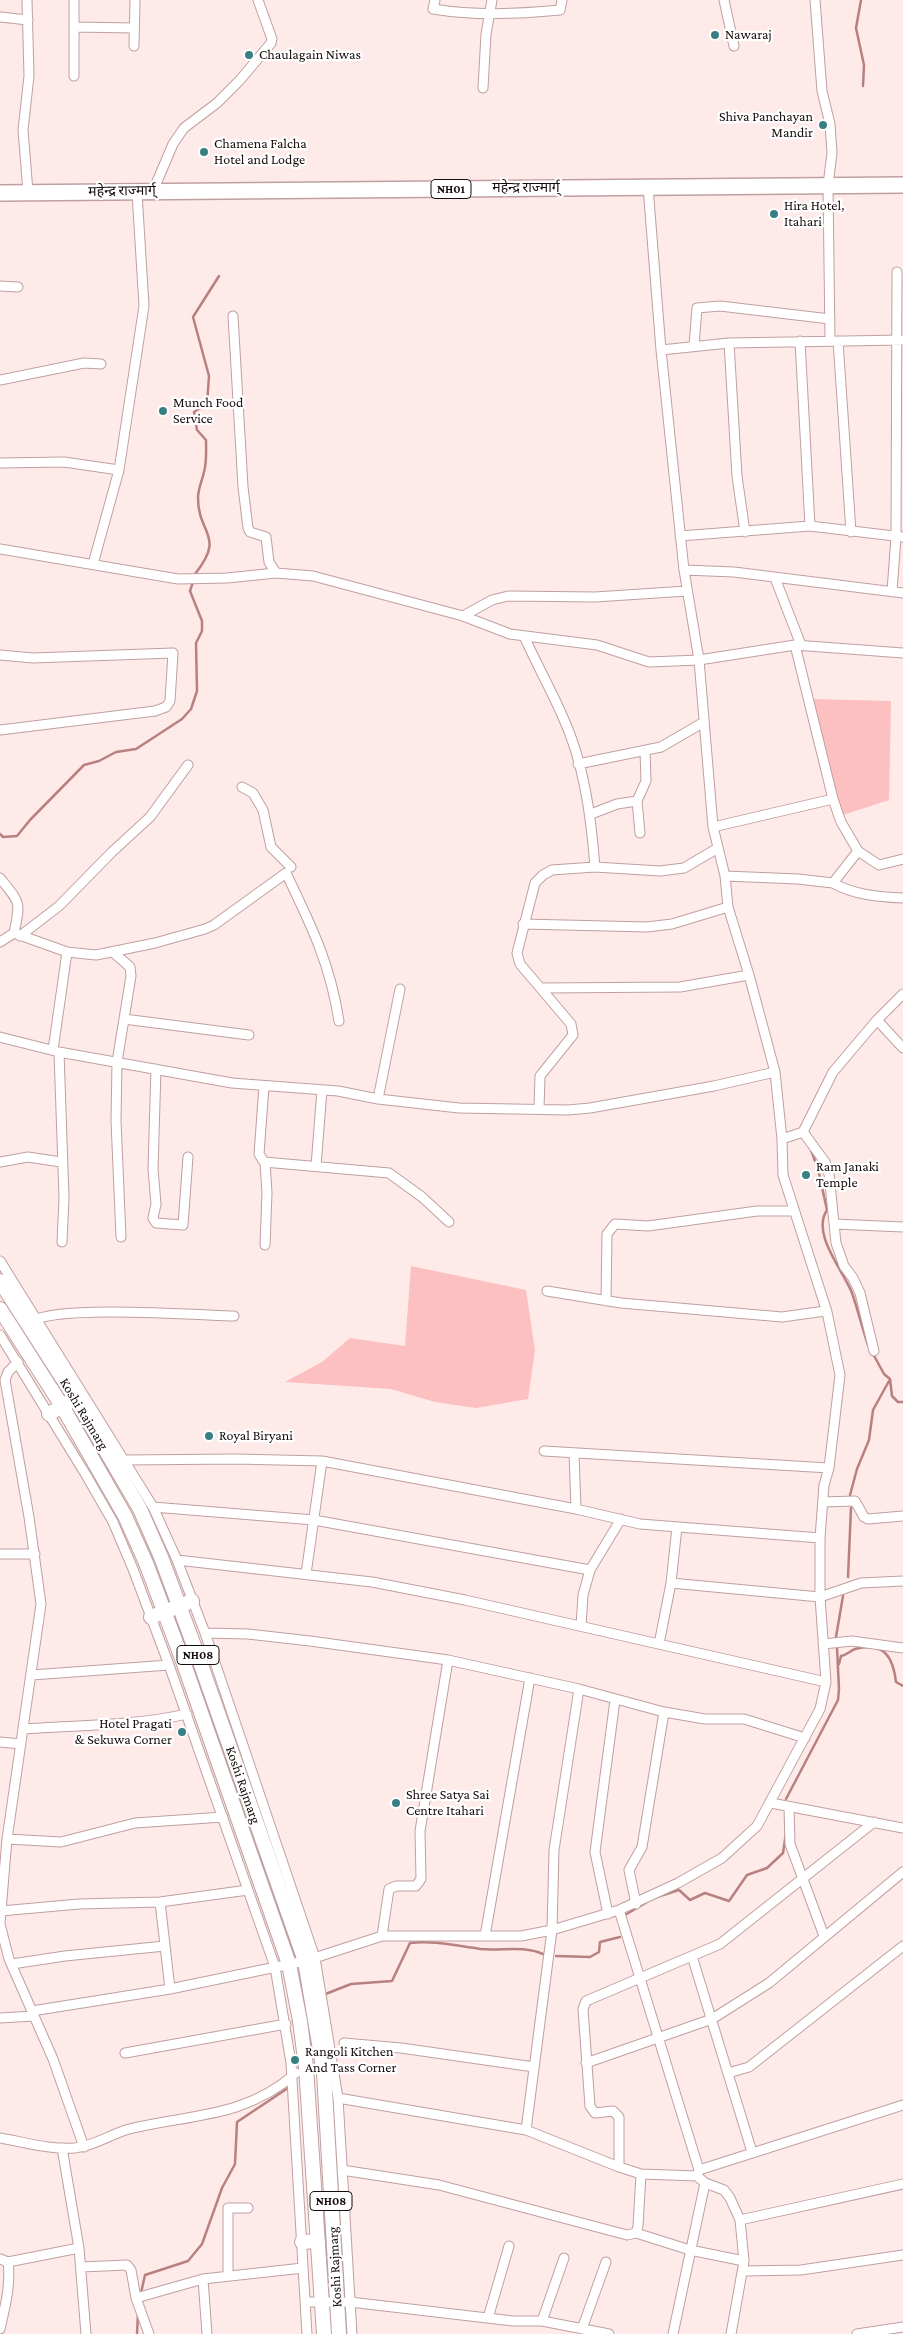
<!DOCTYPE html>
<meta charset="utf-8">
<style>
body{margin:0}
canvas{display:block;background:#feeae9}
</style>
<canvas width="903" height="2334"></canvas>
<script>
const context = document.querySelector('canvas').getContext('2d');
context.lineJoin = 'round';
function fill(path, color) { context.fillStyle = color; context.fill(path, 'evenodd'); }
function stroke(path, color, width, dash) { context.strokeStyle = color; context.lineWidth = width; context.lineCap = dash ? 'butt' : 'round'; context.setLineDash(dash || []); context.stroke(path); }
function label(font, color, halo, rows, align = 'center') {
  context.font = font + ' "Crimson Pro","Noto Sans Devanagari",serif'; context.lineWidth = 4.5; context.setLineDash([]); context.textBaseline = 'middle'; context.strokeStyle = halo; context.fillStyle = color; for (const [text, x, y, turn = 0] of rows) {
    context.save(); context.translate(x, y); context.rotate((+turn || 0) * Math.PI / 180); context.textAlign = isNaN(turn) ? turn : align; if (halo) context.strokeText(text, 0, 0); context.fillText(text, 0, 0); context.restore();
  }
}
const green = new Path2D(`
 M811 699 891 701 889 800 843 815Z
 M411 1266 526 1290 535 1350 528 1399 476 1408 435 1402 391 1389 285 1382 322 1362 350 1338 405 1346Z`);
const stream = new Path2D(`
 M861 0 856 28 864 65 863 86
 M195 574C226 535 198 535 198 498 198 489 202 481 204 472 207 462 206 450 206 440L197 430 194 412 207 404 209 376 193 317 219 276
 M0 834 3 837 17 836 30 820 84 765 99 761 116 752 136 749 182 719 191 709 197 691 196 643 202 631V621L190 591 193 582
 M811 1150 818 1169 827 1210C811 1234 843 1270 852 1293 858 1310 862 1328 868 1345
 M872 1352 884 1374 890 1379 892 1396 898 1402H903
 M850 1495 857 1469 869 1440 873 1410 889 1381
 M848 1577 851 1508
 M836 1637 843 1596
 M839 1664 841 1656C847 1655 850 1651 855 1649 884 1641 893 1657 896 1682L903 1686
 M786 1799 838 1700 839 1689 837 1648
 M654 1898 679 1890 690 1900 705 1893 729 1901 747 1875 767 1868 783 1853 786 1833
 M625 1915 647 1902
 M556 1956 590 1957 599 1952 600 1942 620 1937
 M323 1995 351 1984 392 1981 410 1943C433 1940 457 1946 481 1949 502 1951 523 1945 543 1954
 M141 2293 145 2275 188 2261 202 2244 222 2188 235 2164 237 2122 291 2086
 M137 2334 138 2313`);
const minor = new Path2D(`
 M27 0 29 76 23 130 28 192
 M435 0 433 9C476 16 517 14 560 10L562 0
 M724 0 734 46
 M815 0 822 91 830 124 832 153 828 185 830 341
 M0 17 28 20
 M74 27 134 28
 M134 46 135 0
 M74 76V0
 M483 88 486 34 492 0
 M153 191 173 144 184 128 217 103 240 80 271 43 272 39 258 0
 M0 286 18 287
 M233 316 243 487 248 528 250 532 266 537 269 562 276 573
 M800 341 810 526
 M838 341 851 532
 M729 343 737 476 745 532
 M694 346 697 308 720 306 830 319
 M661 350 729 343 903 340
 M0 380 84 363 101 364
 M0 463 64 462 119 470
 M680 536 810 526 903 537
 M0 549 178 579 227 578 276 573 313 576 463 616 510 634 597 645 649 662 699 660 795 645 903 653
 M93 564 119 470 144 306 137 193
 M684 570 734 572 903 593
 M775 578 801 645
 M892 591 896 537 897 272
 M463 616 492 600 508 596 595 597 687 591
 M524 636C536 663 550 688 562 715 584 762 591 816 595 867
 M795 645 833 799 841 822 858 851 879 865 903 859
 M0 655 33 658 173 653 170 701 166 707 155 711 0 730
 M578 764 661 747 704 722
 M242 787 253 793 263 810 271 847 291 867
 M591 814 617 804 637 801
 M713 827 833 799
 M640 833 637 801 646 781 645 751
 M725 876 798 879 833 883 858 851
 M0 878C20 903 21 901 14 933
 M833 883C854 895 879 897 903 898
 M523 924 647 927 672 924 728 907
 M20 936 59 906 112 852 150 817 188 765
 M0 942 14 933 67 952 96 955 155 943 205 929 214 925 286 873C311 925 330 963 339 1021
 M114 953 130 967 131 976 117 1062 116 1121 121 1237
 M542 988 680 987 749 975
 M124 1019 249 1035
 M877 1020 903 1048
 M0 1037 59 1052 232 1083 338 1091 378 1099 459 1108 568 1110 590 1108 714 1086 775 1072
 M53 1050 67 952
 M59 1052 64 1198 62 1242
 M156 1069 153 1169 156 1204 153 1218 156 1223 183 1225 188 1157
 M264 1086 259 1154 264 1162 389 1173 422 1197 449 1222
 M378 1099 400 989
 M539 1109 540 1076 573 1035 571 1024 520 964 517 953 535 883 543 875 552 870 595 867 660 871 684 868 718 848
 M803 1132 825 1162 829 1174 836 1243 844 1266 853 1278 860 1293 874 1351
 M782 1139 803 1132 833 1072 877 1020 903 994
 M0 1162 28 1157 61 1162
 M265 1162 267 1193 265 1245
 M316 1166 322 1090
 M834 1224 903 1227
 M0 1261 153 1507 177 1560 205 1633 315 1958 338 2098 352 2334
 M547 1291 621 1303 782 1317 825 1311
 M606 1301 607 1234 615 1224 648 1226 757 1211H793
 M33 1321C58 1305 198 1315 234 1316
 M0 1335 86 1475 113 1522 133 1569 169 1665 275 1967 291 2063 307 2334
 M544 1451 829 1468
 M574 1453 576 1509
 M125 1460 236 1459 322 1461 576 1509 640 1524 820 1538
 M823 1502 855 1501 864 1517 868 1519 903 1516
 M153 1507 314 1520 590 1570
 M0 1554H35
 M177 1560 372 1582 465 1600 826 1682
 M306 1574 322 1461
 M671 1583 820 1597 861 1583 903 1581
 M581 1626 583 1595 590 1570 621 1519
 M205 1633 248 1634 310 1641 448 1660 579 1689 664 1712 705 1719H744L805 1738
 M659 1644 671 1583 677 1527
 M823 1644 852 1641 903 1648
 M32 1675 169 1665
 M23 1729C77 1725 134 1726 187 1714
 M0 1742 21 1744
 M771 1803 903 1828
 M789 1807 790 1844 824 1936
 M7 1839 61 1842 135 1823 223 1817
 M160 1902 170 1989
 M636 1904 629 1870 642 1847 664 1712
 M619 1910 699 2170 697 2176
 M1 1911 79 1904 160 1902 248 1890
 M608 1914 595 1852 615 1700
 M0 1923 7 1839 41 1604 29 1517 5 1380 8 1372 18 1362
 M0 1924 9 1959 53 2059 84 2147
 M382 1936 389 1889 396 1886H416L421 1879 420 1831 448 1660
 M485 1936 530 1678
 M692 1956 752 2152
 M12 1964 65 1956 165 1946
 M32 2011 170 1989 305 1961 382 1936H521L552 1930 619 1910 678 1883 722 1858 757 1826 820 1709 826 1682 820 1597V1538L824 1485 829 1468 840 1375 827 1312 783 1175 782 1139 775 1072 749 975 728 907 725 876 713 827 699 660 684 570 661 350 648 187
 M0 2018 34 2016
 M344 2043 401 2048 534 2067
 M125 2053 286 2024
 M586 2063 712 2019 769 1983 903 1872
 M728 2073 749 2067 903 1946
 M338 2098 526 2130 619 2167 641 2174
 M526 2130 552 1930 554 1850 579 1689
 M0 2138C24 2142 51 2150 75 2148 94 2146 111 2134 129 2129 191 2114 245 2118 296 2073
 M62 2148 79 2248 86 2334
 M619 2167V2117L613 2111 595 2113 590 2106 583 2009 586 2001 720 1944 874 1822
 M342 2170 439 2185 627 2235 636 2233 638 2226 641 2174 697 2176 705 2183 724 2190 730 2198 740 2220 744 2261 731 2334
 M699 2170 903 2105
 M740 2220 903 2184
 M636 2233 690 2250 744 2261
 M0 2259 8 2262C11 2285 5 2307 0 2329
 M8 2262 79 2248
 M81 2267 127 2265 131 2270 136 2298 149 2334
 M743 2271 801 2270 903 2255
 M228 2276V2208H248
 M203 2279 207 2334
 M136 2298 203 2279 303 2268
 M305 2302H350L513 2321H542L609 2334
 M488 2318 509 2246
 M542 2321 564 2258
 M582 2329 606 2262
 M673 2334 705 2183
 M857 2334 903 2327`);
const primary = new Path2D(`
 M0 1281 75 1398 140 1509 161 1557 199 1659 305 1961 324 2073 339 2334
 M0 1309 62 1406 125 1516 146 1563 184 1664 289 1964 300 2021 306 2067 324 2334
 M49 1414 69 1402
 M151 1617 192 1601
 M302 2242 318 2241`);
const trunk = new Path2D(`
 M0 193 903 185`);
const markers = [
 [715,35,5,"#377f83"],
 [249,55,5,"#377f83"],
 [823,125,5,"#377f83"],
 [204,152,5,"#377f83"],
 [774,214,5,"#377f83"],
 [163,411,5,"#377f83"],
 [806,1175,5,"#377f83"],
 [209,1436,5,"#377f83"],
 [182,1732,5,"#377f83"],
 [396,1803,5,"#377f83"],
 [295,2060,5,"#377f83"]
];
const shields = [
 [451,189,40],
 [198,1655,42],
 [331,2201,42]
];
const shieldNames = [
 ["NH01",451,189],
 ["NH08",198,1655],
 ["NH08",331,2201]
];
const poiNames = [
 ["Nawaraj",725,35],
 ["Chaulagain Niwas",259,55],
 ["Shiva Panchayan",813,117,"right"],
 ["Mandir",813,133,"right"],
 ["Chamena Falcha",214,144],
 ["Hotel and Lodge",214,160],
 ["Hira Hotel,",784,206],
 ["Itahari",784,222],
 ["Munch Food",173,403],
 ["Service",173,419],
 ["Ram Janaki",816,1167],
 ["Temple",816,1183],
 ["Royal Biryani",219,1436],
 ["Hotel Pragati",172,1724,"right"],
 ["& Sekuwa Corner",172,1740,"right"],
 ["Shree Satya Sai",406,1795],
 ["Centre Itahari",406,1811],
 ["Rangoli Kitchen",305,2052],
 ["And Tass Corner",305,2068]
];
const streetNames = [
 ["महेन्द्र राज्मार्ग्",526,188],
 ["महेन्द्र राज्मार्ग्",122,191,-1],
 ["Koshi Rajmarg",84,1414,59],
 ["Koshi Rajmarg",243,1785,71],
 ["Koshi Rajmarg",335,2267,-93]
];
fill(green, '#fbc0bf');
stroke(stream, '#b8807f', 2.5);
stroke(minor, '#c0a09f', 11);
stroke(primary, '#c0a09f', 16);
stroke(trunk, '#c0a09f', 18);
stroke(minor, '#fff', 9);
stroke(primary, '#fff', 14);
stroke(trunk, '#fff', 15);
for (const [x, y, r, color] of markers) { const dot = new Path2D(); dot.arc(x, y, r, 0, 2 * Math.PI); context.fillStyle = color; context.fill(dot); stroke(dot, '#fff', 2); }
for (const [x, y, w] of shields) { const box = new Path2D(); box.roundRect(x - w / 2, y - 9.5, w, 19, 4); context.fillStyle = '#fff'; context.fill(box); stroke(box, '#170c0c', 1); }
label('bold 12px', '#170c0c', null, shieldNames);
label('14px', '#170c0c', '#fff', poiNames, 'left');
label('14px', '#170c0c', '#fff', streetNames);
</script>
